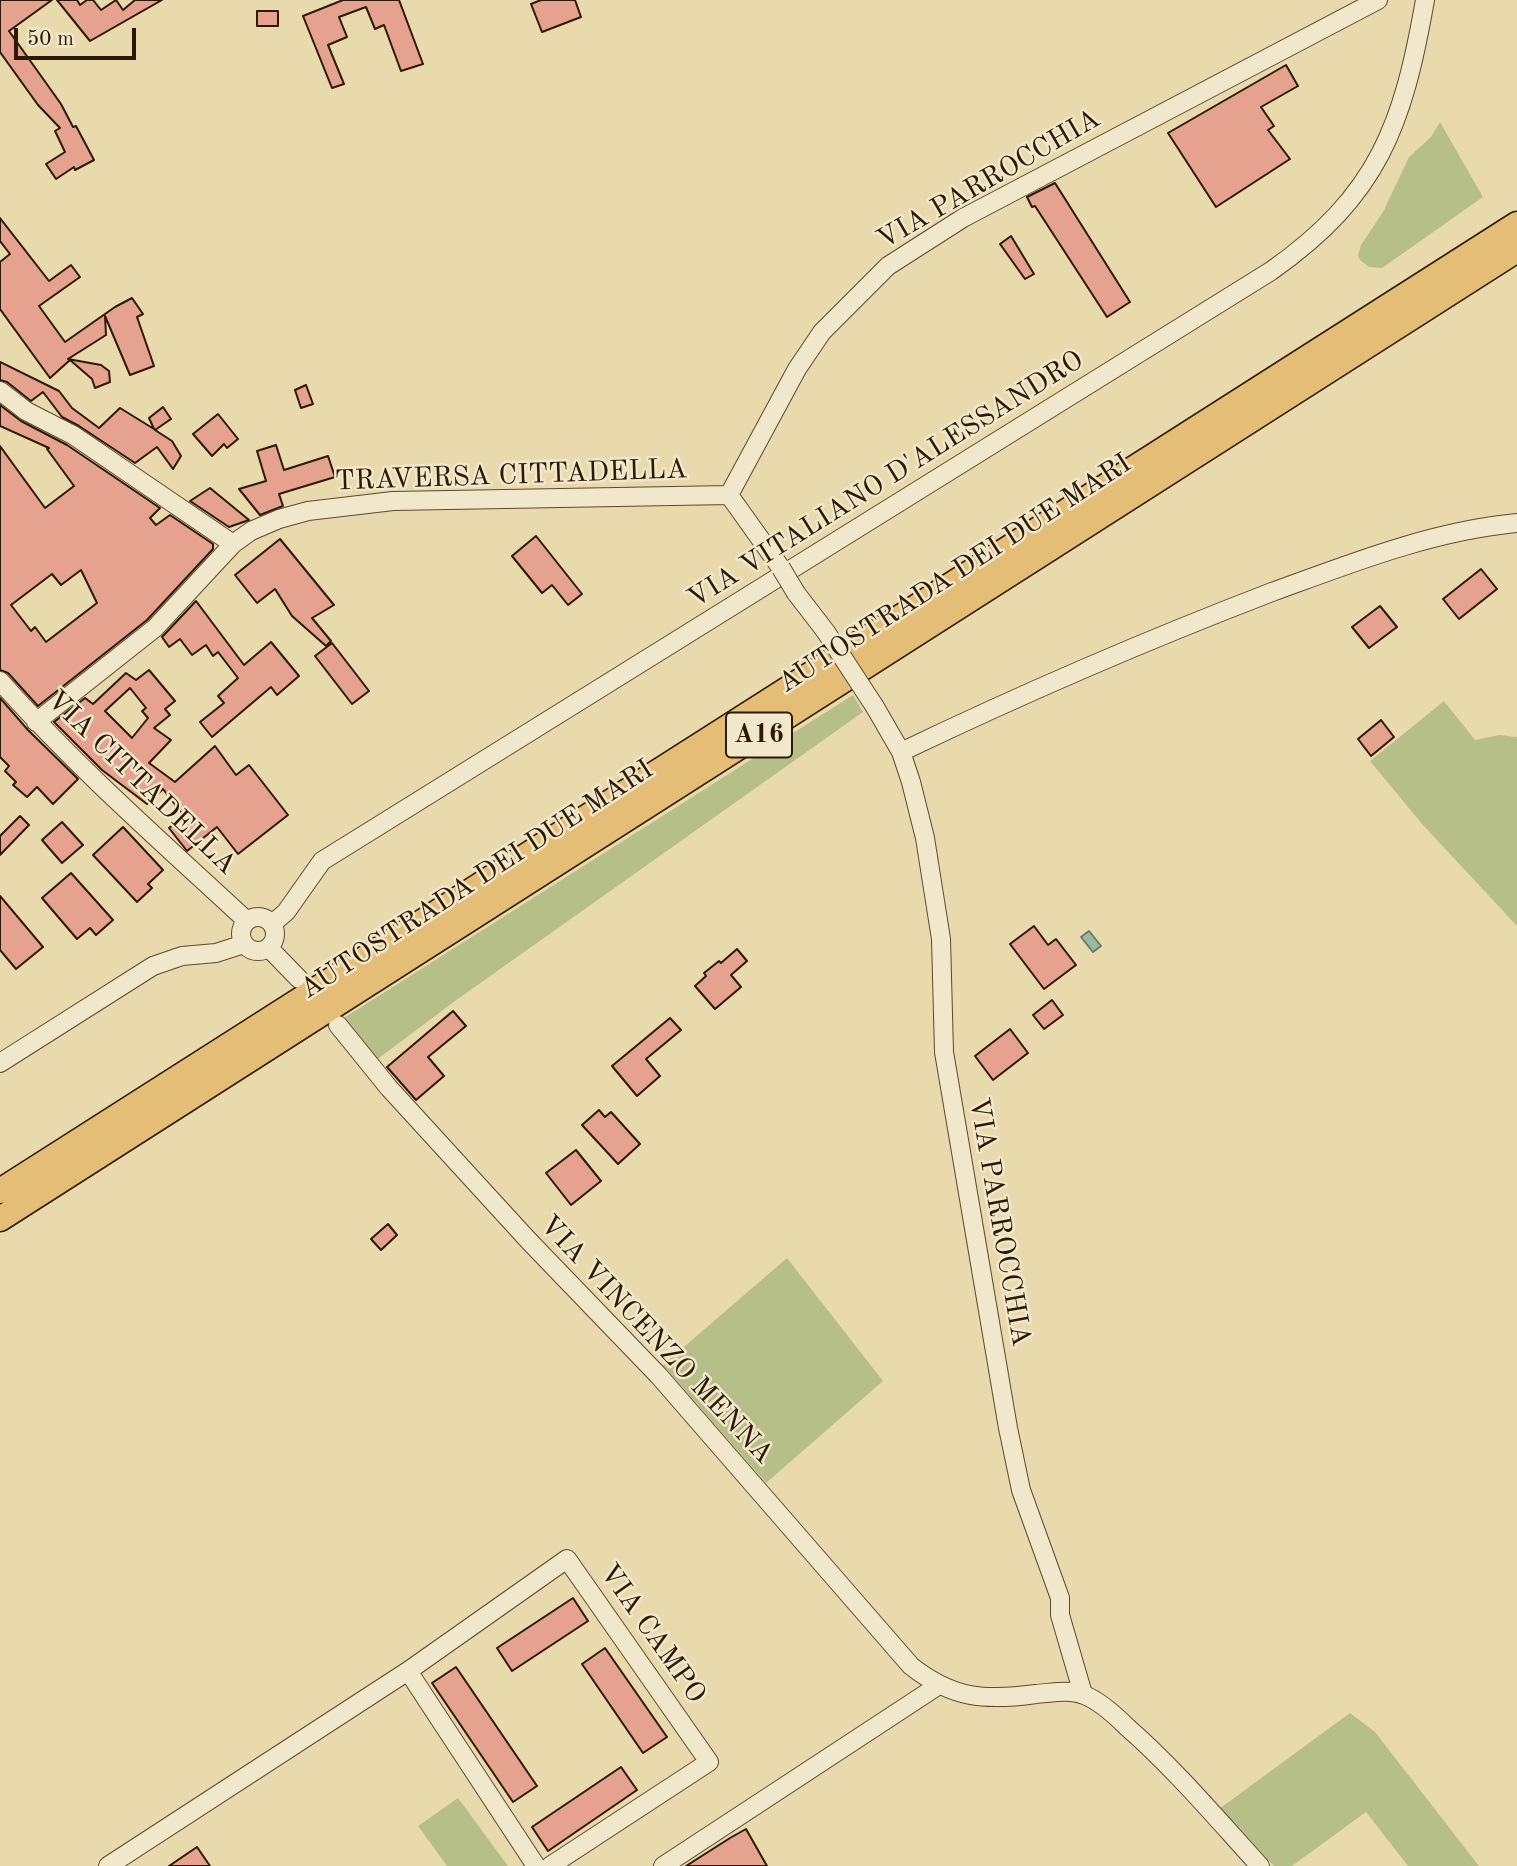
<!DOCTYPE html>
<style>
body{margin:0}
#map{position:relative;width:1517px;height:1866px;overflow:hidden;background:#e9daad;font-family:"Old Standard TT",serif}
canvas{display:block}
.scale{position:absolute;left:14px;top:28px;width:122px;height:32px;box-sizing:border-box;border:4px solid #2c1906;border-top:0;padding-left:9px;font-size:21px;line-height:24px;white-space:nowrap;color:#2c1906;-webkit-text-stroke:5px #f1e7ca;paint-order:stroke}
</style>
<div id="map">
<canvas width="1517" height="1866"></canvas>
<div class="scale">50 m</div>
</div>
<script>
const context = document.querySelector('canvas').getContext('2d');
context.lineJoin = 'round';
function fill(path, color) { context.fillStyle = color; context.fill(path, 'evenodd'); }
function stroke(path, color, width, dash) { context.strokeStyle = color; context.lineWidth = width; context.lineCap = dash ? 'butt' : 'round'; context.setLineDash(dash || []); context.stroke(path); }
function label(font, color, halo, rows, align = 'center') {
  context.font = font + ' "Old Standard TT",serif'; context.lineWidth = 5; context.setLineDash([]); context.textBaseline = 'middle'; context.strokeStyle = halo; context.fillStyle = color; for (const [text, x, y, turn = 0] of rows) {
    context.save(); context.translate(x, y); context.rotate((+turn || 0) * Math.PI / 180); context.textAlign = isNaN(turn) ? turn : align; if (halo) context.strokeText(text, 0, 0); context.fillText(text, 0, 0); context.restore();
  }
}
const green = new Path2D(`
 M1440 122 1483 197 1382 268 1369 267 1360 260 1358 255 1361 245 1383 212 1409 157 1431 137Z
 M853 695 863 712 455 1001 375 1061 344 1018Z
 M1444 701 1475 740 1499 735 1517 737V926L1422 824 1370 761Z
 M787 1258 883 1381 766 1483 663 1365Z
 M1350 1713 1375 1732 1479 1866H1408L1366 1812 1292 1866H1274L1219 1809Z
 M458 1798 508 1866H447L418 1826Z`);
const water = new Path2D(`
 M1089 931 1101 946 1093 952 1081 937Z`);
const building = new Path2D(`
 M0 0H52L9 31 61 104 73 127 76 126 94 160 75 170 74 167 56 179 46 164 65 152 55 131 60 128 38 105 0 52Z
 M57 0H77L80 5 87 0H93L101 10 116 0 123 10 135 0H162L90 41Z
 M343 0H399L423 64 401 71 384 25 375 29 366 7 339 17 347 37 328 45 344 84 332 88 303 16Z
 M541 0H575L581 17 542 32 531 4Z
 M257 11H278V26H257Z
 M1286 65 1298 86 1261 107 1274 126 1268 130 1290 159 1216 207 1168 133Z
 M1055 183 1130 302 1107 317 1035 206 1032 207 1027 197Z
 M0 218 49 281 71 265 80 277 39 306 65 342 115 307 132 298 143 314 137 317 154 366 130 375 105 316 106 335 68 359 101 365 109 371 110 382 95 388 92 379 70 360 50 378 0 309V262L10 254 0 241Z
 M1011 236 1034 274 1025 279 1000 244Z
 M0 362 59 391 72 408 99 428 120 408 154 429 149 418 163 407 171 419 155 430 172 441 181 456 173 469 157 447 135 463 79 426 62 417 43 392 31 401 7 382 0 380Z
 M306 385 313 404 301 408 295 390Z
 M0 405 21 421 67 445 160 508 150 518 156 525 170 515 213 544V549L147 620 38 706 8 673 0 670V446L45 508 74 486 47 449 49 448 0 426ZM81 570 97 603 46 642 35 627 31 631 11 605 52 574 61 585Z
 M218 414 238 439 227 448 224 444 212 456 193 434Z
 M276 445 284 470 328 456 335 477 279 494 283 506 260 515 239 489 266 481 257 451Z
 M210 488 249 520 229 527 190 501Z
 M536 536 582 594 568 605 552 585 542 593 512 556Z
 M280 539 334 605 312 618 331 641 326 646 292 616 275 589 257 603 235 575Z
 M1481 569 1497 589 1459 619 1443 599Z
 M196 601 244 665 271 642 299 676 277 695 271 687 212 737 200 722 224 703 218 696 238 678 218 652 213 656 206 645 192 655 180 639 169 647 162 637Z
 M1380 606 1397 627 1369 648 1352 627Z
 M332 643 369 691 352 704 315 656Z
 M149 670 175 701 165 709 170 715 154 728 171 740 149 763 175 782 215 746 236 775 249 765 288 815 238 854 217 827 187 851 169 828 184 816 163 789 147 804 102 770 54 722 85 698 93 704 126 673 136 680ZM130 688 146 708 142 711 148 718 132 738 105 711Z
 M0 698 28 730 78 779 53 804 37 787 27 797 13 785 16 782 5 771 9 766 0 757Z
 M1381 720 1394 737 1371 756 1358 739Z
 M20 816 29 825 0 855V836Z
 M62 822 83 845 62 863 42 840Z
 M123 827 163 870 148 884 152 888 137 902 93 855Z
 M71 873 113 920 96 935 90 928 77 939 42 898Z
 M0 896 43 947 16 969 0 950Z
 M1034 926 1048 945 1056 939 1076 965 1044 989 1010 944Z
 M737 949 747 961 731 975 741 987 715 1009 695 986 706 976 704 973 719 961 721 963Z
 M1052 1000 1063 1015 1044 1029 1033 1015Z
 M453 1011 466 1026 428 1057 444 1076 416 1100 387 1067Z
 M670 1018 681 1030 646 1059 660 1076 637 1096 612 1066Z
 M1010 1029 1028 1053 993 1080 975 1056Z
 M599 1110 605 1117 611 1112 640 1144 618 1164 582 1125Z
 M576 1150 601 1181 571 1205 546 1173Z
 M388 1224 397 1235 381 1250 371 1239Z
 M573 1598 588 1621 512 1671 497 1648Z
 M605 1648 667 1737 643 1753 582 1664Z
 M456 1667 537 1786 513 1802 432 1683Z
 M621 1767 637 1790 548 1851 532 1827Z
 M746 1829 767 1866H686L730 1838Z
 M197 1847 210 1866H169Z`);
const minor = new Path2D(`
 M0 391 26 411 73 435 233 544
 M781 568 729 495 797 369 822 332 888 266 963 218 1378 0
 M796 593 826 632
 M0 681C76 767 163 843 247 921
 M875 707 901 752 911 782 925 838 941 939 944 1052 1008 1428 1021 1490 1060 1598V1615L1083 1694
 M36 722 155 628 233 544 251 531 279 519 308 511 393 501 729 495
 M901 752C1022 694 1147 640 1272 592 1352 563 1432 531 1517 523
 M241 934a17 17 0 1 1 34 0a17 17 0 1 1-34 0Z
 M272 924 286 912 322 861 1271 271C1379 195 1403 125 1425 0
 M269 948 299 979
 M338 1025 389 1088 529 1241 659 1376 911 1666C953 1699 985 1701 1036 1694 1051 1693 1070 1689 1084 1695 1100 1701 1115 1715 1127 1727 1175 1769 1217 1819 1260 1866
 M0 1063 153 966 182 956 216 953 244 944
 M408 1671 536 1866
 M108 1866 408 1671 567 1559 709 1762 550 1866
 M663 1866 939 1685`);
const highway = new Path2D(`
 M0 1191 1517 224
 M0 1219 1517 250`);
const minorBridge = new Path2D(`
 M781 568 796 593
 M826 632 875 707`);
const shields = [
 [759,735,66]
];
const shieldNames = [
 ["A16",759,735]
];
const streetNames = [
 ["VIA PARROCCHIA",989,180,-30],
 ["TRAVERSA CITTADELLA",511,476,-2],
 ["VIA VITALIANO D'ALESSANDRO",886,480,-32],
 ["AUTOSTRADA DEI DUE MARI",955,574,-33],
 ["VIA CITTADELLA",141,783,44],
 ["AUTOSTRADA DEI DUE MARI",477,880,-33],
 ["VIA PARROCCHIA",999,1222,80],
 ["VIA VINCENZO MENNA",656,1340,47],
 ["VIA CAMPO",652,1634,55]
];
fill(green, '#b7bf89');
fill(water, '#99bba5');
stroke(water, '#6d7a65', 2);
fill(building, '#e5a38f');
stroke(building, '#2c1906', 2);
stroke(minor, '#5b4930', 20);
stroke(highway, '#2c1906', 27);
stroke(minor, '#f1e7ca', 18);
stroke(highway, '#e4bd76', 24);
stroke(minorBridge, '#5b4930', 20, []);
stroke(minorBridge, '#f1e7ca', 18);
for (const [x, y, w] of shields) { const box = new Path2D(); box.roundRect(x - w / 2, y - 22.5, w, 45, 5); context.fillStyle = '#f1e7ca'; context.fill(box); stroke(box, '#2c1906', 2); }
label('bold 26px', '#2c1906', null, shieldNames);
label('28px', '#2c1906', '#f1e7ca', streetNames);
</script>
